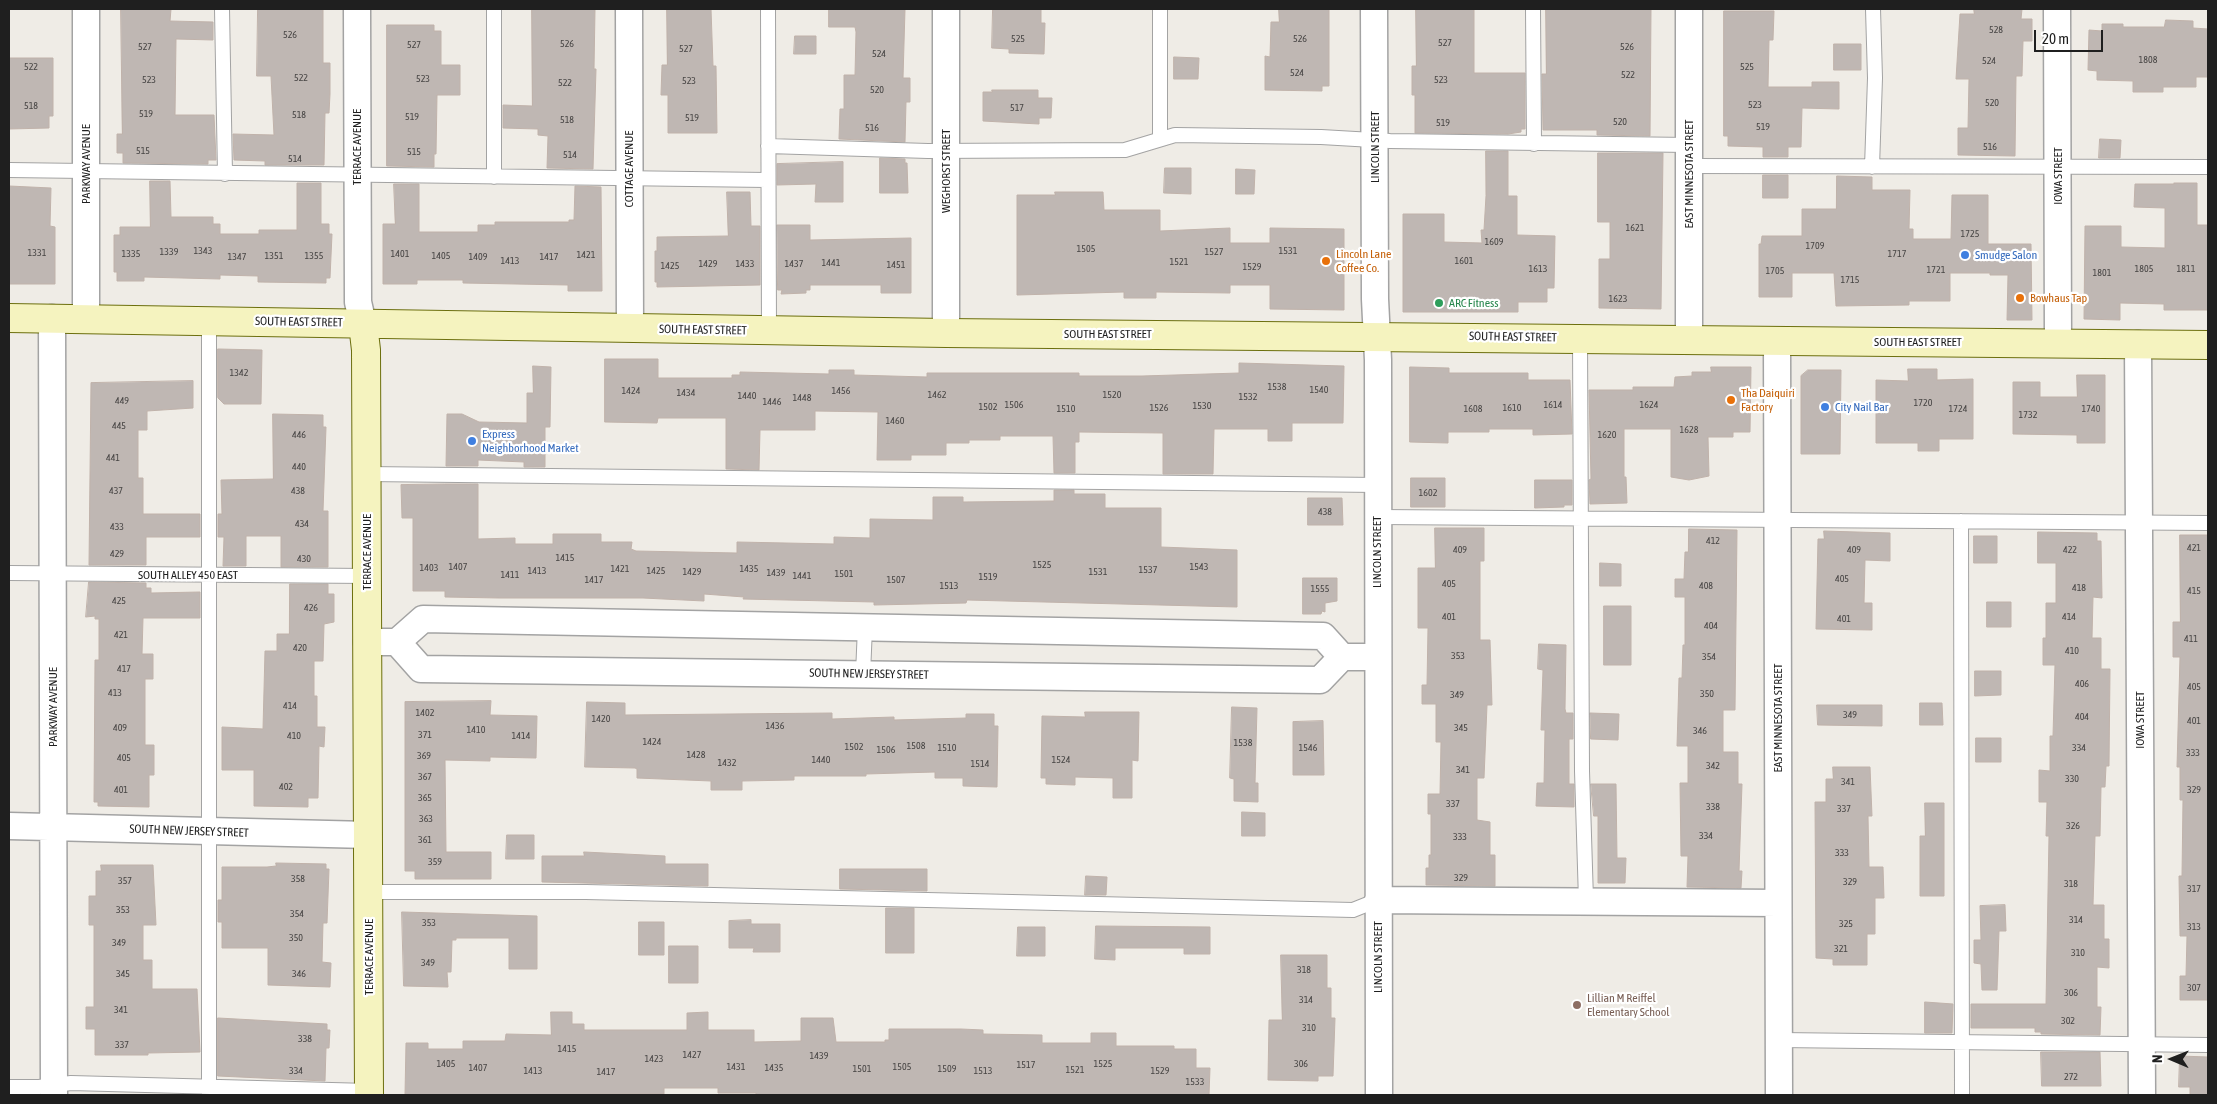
<!DOCTYPE html>
<style>
body{margin:0}
#map{position:relative;width:2217px;height:1104px;overflow:hidden;background:#efece6;font-family:"Asap Condensed",sans-serif}
canvas{display:block}
.frame{position:absolute;inset:0;border:10px solid #1f1f1f;pointer-events:none}
.north{position:absolute;left:2147px;top:1034px;width:50px;height:50px;-webkit-text-stroke:4px #fff;paint-order:stroke;rotate:271deg;font-size:14px;font-weight:700;line-height:20px;text-align:center;color:#1f1f1f}
.north::after{content:'';display:block;margin:auto;width:18px;height:22px;background:#1f1f1f;clip-path:polygon(50% 0,100% 100%,50% 72%,0 100%)}
.scale{position:absolute;left:2034px;top:30px;width:69px;height:22px;box-sizing:border-box;border:2px solid #1f1f1f;border-top:0;padding-left:6px;font-size:15px;line-height:18px;white-space:nowrap;color:#1f1f1f;-webkit-text-stroke:4px #fff;paint-order:stroke}
</style>
<div id="map">
<canvas width="2217" height="1104"></canvas>
<div class="frame"></div>
<div class="north">N</div>
<div class="scale">20 m</div>
</div>
<script>
const context = document.querySelector('canvas').getContext('2d');
context.lineJoin = 'round';
function fill(path, color) { context.fillStyle = color; context.fill(path, 'evenodd'); }
function stroke(path, color, width, dash) { context.strokeStyle = color; context.lineWidth = width; context.lineCap = dash ? 'butt' : 'round'; context.setLineDash(dash || []); context.stroke(path); }
function label(font, color, halo, rows, align = 'center') {
  context.font = font + ' "Asap Condensed",sans-serif'; context.lineWidth = 4.5; context.setLineDash([]); context.textBaseline = 'middle'; context.strokeStyle = halo; context.fillStyle = color; for (const [text, x, y, turn = 0] of rows) {
    context.save(); context.translate(x, y); context.rotate((+turn || 0) * Math.PI / 180); context.textAlign = isNaN(turn) ? turn : align; if (halo) context.strokeText(text, 0, 0); context.fillText(text, 0, 0); context.restore();
  }
}
const building = new Path2D(`
 M121 9H171L170 21 213 22V40L176 39 175 115H214L216 160H208V164L123 163V153H117V134H122Z
 M258 9H323V63H330V94L329 113H325L324 165H265V161L234 160 233 134 274 135 271 76H257Z
 M532 9H595L594 69H596L593 169 547 168 548 136 538 135V129L503 128V105L532 106Z
 M667 9H711L713 66H716L717 133H668V95H661L662 65H667Z
 M829 9H905L903 78H910V102H906L905 142 839 139 840 109H844V75H855L856 32 855 27H829Z
 M993 9H1041V23H1045L1044 54 1009 53V49L992 48Z
 M1279 9H1329V86H1322V91L1265 90V56L1270 57 1271 22H1279Z
 M1416 9H1474V73H1525V129H1521V132L1508 134 1415 133V95H1412V66H1416Z
 M1546 9H1651L1650 136 1597 135V130H1543L1542 74H1546Z
 M1974 9H2022L2021 19H2032V41H2023L2022 76H2016L2015 156 1958 155V128H1968L1969 79H1956L1960 14H1974Z
 M1724 11H1774L1773 40H1769L1768 87H1812V82H1839V109L1802 108 1801 147H1788V157H1763V147L1728 146V136H1724Z
 M2166 20 2193 21V28L2208 29V77H2196V87H2163V92H2133V81L2097 80V71L2088 70 2089 30 2102 31V24H2123V27H2164Z
 M387 25H434V31H441V65H460V95H437L436 154H434V167L387 166Z
 M795 36H816V54H794Z
 M1834 44H1861V70H1834Z
 M1174 57 1199 58 1198 79H1174Z
 M9 58H53V116H49V128L9 129Z
 M992 90H1038V98H1052L1051 118H1039V124L983 121V92H992Z
 M2100 139 2121 140 2120 158H2099Z
 M1486 151H1508V196H1517V235L1555 236 1554 288H1547V302H1518V312H1403V214H1444V242L1482 243 1481 230H1484L1486 196Z
 M1598 153H1663L1661 309 1599 308V259H1610V222H1598Z
 M880 158 905 159V163H907L908 193H880Z
 M843 162V202H815L816 184 777 185V164Z
 M1165 168H1191V194L1164 193Z
 M1236 169 1255 170 1254 194H1236Z
 M1763 175H1788V198H1763Z
 M1837 176 1872 177V190H1910L1909 229H1913V239H1951L1952 195H1988V244H2031L2032 320H2007L2008 275H1990V273H1950V301H1909V305L1836 306 1834 273H1792V297H1759V244H1761L1762 236H1802V209H1836Z
 M150 181H170L171 217H213V224H220V234H259V230H297V183H321V224H329V234H332L330 278H326V283L258 282V276L220 275V279L144 277V281H117V272H114V235H120V227H150Z
 M2174 183H2197V225H2208V310H2164V304L2120 303V320L2084 319 2085 226H2121V247L2165 248V208L2134 207 2135 184H2174Z
 M394 184H419V232H478V225H495V222H569V220H574L575 186 601 187 602 291H568V285L463 283V280H417V284H383V224H395Z
 M9 186 51 188 50 226 55 227V284H9Z
 M727 192H750L751 226H760V285L657 287V282H655V251H657V237L728 236Z
 M1055 192H1103L1104 210H1160V231L1230 228V243H1270V228L1344 229V310L1270 309V285H1230V293L1156 292V298H1124V292L1017 295V195H1055Z
 M777 225H810V240L911 238V293H881V285H810V290H806V293L781 294 782 290H778Z
 M218 349 262 350 261 404H224L218 398Z
 M605 359H658V378H732V375H740V372L829 374V370H854V375L927 377V373H1079V376H1142L1239 373V363L1344 366 1343 423H1292V441H1268V429H1214L1213 474H1163V433L1079 432V442H1075V473H1054L1053 436H1000V440H969V443H946V455H911V460H877L878 412 815 411V430H760L759 470 726 469V418H658L657 423 605 422Z
 M533 366 551 367 550 427H545V467H524V462L478 460V466H446L447 414H462L479 422 527 423V393H533Z
 M1410 367 1449 368V373H1528V380H1570L1572 434 1533 435V429H1489V432H1448V443L1410 442Z
 M1711 367H1751L1750 432H1733V437H1708L1709 476 1689 480 1671 477V429H1624V477H1626L1627 503 1590 504 1589 480 1591 479 1589 390H1633V387H1674L1675 377 1692 376V372H1711Z
 M1908 369H1937V380L1973 379V439H1939V451H1918V443H1876V380L1908 381Z
 M1808 370H1841L1840 454H1801V376Z
 M2077 375H2105V443H2077V435L2013 434V382H2040V397H2077Z
 M193 381V408L147 411V430H138V478H143V514H200V537H146V565H89L91 383Z
 M273 414 323 415V427H326L323 511H328V567H281V536H246V566H223L224 537H218V514H222L221 480 273 479Z
 M1411 478H1445V507H1411Z
 M1535 480H1572V505H1564V507L1535 508Z
 M445 484H478V539L515 538V544H553V534H601V542H632L631 549 636 551 737 553V542L834 544V537L870 538V519L933 520V497H963V502L1054 501V490H1074V494H1105V508H1161V547L1237 550V607L967 600 966 603 874 605V602L743 599 744 597 704 594V601L643 598H499L445 597V591H413V518H402L401 485Z
 M1308 498H1342L1343 525H1308Z
 M1435 528H1484V561H1480V640H1490L1492 705H1487L1484 778H1477V820L1490 822V855H1495V886L1426 885V868H1429V855H1431V814H1428V794H1440L1441 742H1436V704H1422V685H1427L1428 628H1418V568H1435Z
 M1689 529 1737 530 1735 710H1723V752H1738V784H1742L1739 871H1742L1741 888 1687 887 1688 856H1681L1680 783H1688V746H1677L1679 678H1682L1683 645H1685V597H1675V579H1684L1685 552H1688Z
 M1824 531 1890 533V561L1865 560 1864 603H1872V630L1816 629 1818 539H1824Z
 M2038 532 2097 533V541H2101L2102 598 2093 597 2092 638H2101V669H2110L2109 766H2106L2105 787H2101L2100 836H2095L2093 905H2104V939H2109V968L2097 967V1007H2101L2100 1035 2041 1034V1032H2035V1028H1971V1004H2046L2049 836H2046L2047 802H2039V770L2050 771V736H2053L2055 665H2043V638H2046V603H2056V563H2038Z
 M2180 535H2208V1000H2180V976H2186L2187 936H2180L2179 876H2182L2183 800H2180V767H2177L2180 657H2173V622H2180Z
 M1974 536H1997V563H1974Z
 M1600 563 1621 564V586H1600Z
 M1303 578H1337V601L1325 603V612L1322 611 1321 614H1303Z
 M89 582 146 583V588H151V593L200 592V618H143L142 654H153V679H145V745H154V775H149V807L98 806V802H94L95 660H99V619H95V616L86 617Z
 M290 584H328V594H334V622L324 624 323 661H314V696H317V727H325L324 747 319 746 318 798H308V807L254 806V770H222V727L263 729 265 651H277V634H289Z
 M1987 602H2011V627H1987Z
 M1604 606H1631V665H1604Z
 M1539 644 1566 645 1565 709 1566 713H1573V739H1569V784H1574V807L1536 806 1537 783H1544L1545 730H1541L1543 670 1538 669Z
 M1975 671H2001V695L1975 696Z
 M491 701 490 715 537 716 536 758 490 757V761L445 760 446 852H491V879H415V871H405V702Z
 M587 702 625 703V715L832 713V719L894 717V720L966 718V714H994V726H998L997 787 963 786V778H935V772L866 774V776H794V780L742 781V790H711V781L637 778V769L635 768 585 767Z
 M1920 703H1942L1943 725H1920Z
 M1817 705H1882V726L1818 725Z
 M1232 707 1257 708 1255 783H1258V802L1234 801V779L1230 778Z
 M1085 712H1139L1138 761 1132 760V798H1113V778L1075 777V785L1046 784V778H1041L1042 716 1085 717Z
 M1590 713 1619 714 1618 740 1591 739Z
 M1323 721 1324 775H1293V722Z
 M1976 738H2001V762H1976Z
 M1833 767H1870L1872 816H1868L1869 867H1883L1884 898H1875V934H1867V965H1833V959L1816 958 1815 802H1826V779H1833Z
 M1591 784H1616L1617 858H1626L1625 883H1598V816H1594Z
 M1925 803H1944V896H1920V836H1925Z
 M1242 812 1265 813V836H1242Z
 M507 835H534V859H506Z
 M584 852 665 856V864H708V886L542 882V856H584Z
 M276 863 326 864V869H329L327 923H323L322 962 331 963 330 987 268 985V948H222V922H218V900H222V867H267L276 866Z
 M101 865H153L156 925H143V960H152V989H197L200 1052 148 1053V1055H95V1029H86V1007H94V925H89V896H96V871H101Z
 M840 869H927V891L840 889Z
 M1086 876 1107 877 1106 895H1085Z
 M2005 905 2006 931H1999L1997 990H1982L1981 964 1974 963V940H1981L1980 906Z
 M886 908H914V953H886Z
 M402 912 537 916V969H509V938H456V940H452L451 972H447L448 987 404 986Z
 M751 920V924H780V952H753L754 948H729V921Z
 M639 922H664V955H639Z
 M1096 926 1210 927V954H1184V948H1115V960L1095 959Z
 M1018 927H1045V956H1017Z
 M669 946H698V983H669Z
 M1281 955H1327V988H1331V1018H1335L1333 1076H1318V1081L1268 1080 1269 1020H1282Z
 M1925 1002 1953 1004 1952 1033H1925Z
 M551 1012H572V1024H584V1030H687V1013L708 1012V1030H754V1042L801 1041V1018H833L836 1042H885V1040H889V1029H961L983 1030V1034L1042 1035V1043H1091V1033H1116V1046H1174V1049H1196V1068H1210L1209 1095H756V1093H718V1088H664V1094L405 1095 406 1043H428V1049H463V1041H505L506 1034 551 1035Z
 M218 1018 327 1024V1030H330L329 1048H326L325 1081 218 1076Z
 M2041 1052H2100L2101 1086H2042Z
 M2180 1056 2208 1057V1095H2190V1087H2179Z`);
const lane = new Path2D(`
 M222 9 225 174
 M494 9V177
 M768 9 769 331
 M1160 9V139
 M1533 9 1534 144
 M768 146 928 151 1125 150 1175 135 1321 137 1390 141 1689 145
 M1689 166 2208 167
 M1872 167 1875 78 1873 9
 M9 170 767 180
 M209 321V1095
 M1580 338 1582 771 1586 900
 M366 474 1378 485
 M1378 517 2208 523
 M1961 521 1962 1095
 M9 573 367 576
 M863 674 865 627
 M369 892H586L1353 910 1378 900
 M1779 1040 2208 1045
 M9 1087H39L71 1083 369 1091`);
const street = new Path2D(`
 M86 9V319
 M357 9 358 302 363 324
 M629 9 630 328
 M1374 9 1375 299 1378 360 1379 1095
 M2057 9 2058 343
 M52 318 54 1095
 M946 333V9
 M1689 339V9
 M1777 341 1779 1095
 M2138 344 2142 1095
 M367 642H397L423 619 1323 636 1342 657H1377
 M397 642 421 669 1320 680 1342 657
 M9 826 368 835
 M1378 900 1778 903`);
const secondary = new Path2D(`
 M9 318 946 333 2208 345
 M363 324 366 350 369 1095`);
const markers = [
 [1965,255,5,"#3f7fe0"],
 [1326,261,5,"#e8710a"],
 [2020,298,5,"#e8710a"],
 [1439,303,5,"#2e9e5b"],
 [1731,400,5,"#e8710a"],
 [1825,407,5,"#3f7fe0"],
 [472,441,5,"#3f7fe0"],
 [1577,1005,5,"#8d6e63"]
];
const numberNames = [
 ["528",1996,30],
 ["526",290,35],
 ["525",1018,39],
 ["526",1300,39],
 ["527",1445,43],
 ["526",567,44],
 ["527",414,45],
 ["527",145,47],
 ["526",1627,47],
 ["527",686,49],
 ["524",879,54],
 ["1808",2148,60],
 ["524",1989,61],
 ["522",31,67],
 ["525",1747,67],
 ["524",1297,73],
 ["522",1628,75],
 ["522",301,78],
 ["523",423,79],
 ["523",149,80],
 ["523",1441,80],
 ["523",689,81],
 ["522",565,83],
 ["520",877,90],
 ["520",1992,103],
 ["523",1755,105],
 ["518",31,106],
 ["517",1017,108],
 ["519",146,114],
 ["518",299,115],
 ["519",412,117],
 ["519",692,118],
 ["518",567,120],
 ["520",1620,122],
 ["519",1443,123],
 ["519",1763,127],
 ["516",872,128],
 ["516",1990,147],
 ["515",143,151],
 ["515",414,152],
 ["514",570,155],
 ["514",295,159],
 ["1621",1635,228],
 ["1725",1970,234],
 ["1609",1494,242],
 ["1709",1815,246],
 ["1505",1086,249],
 ["1343",203,251],
 ["1531",1288,251],
 ["1339",169,252],
 ["1527",1214,252],
 ["1331",37,253],
 ["1335",131,254],
 ["1401",400,254],
 ["1717",1897,254],
 ["1421",586,255],
 ["1351",274,256],
 ["1355",314,256],
 ["1405",441,256],
 ["1347",237,257],
 ["1409",478,257],
 ["1417",549,257],
 ["1413",510,261],
 ["1601",1464,261],
 ["1521",1179,262],
 ["1441",831,263],
 ["1429",708,264],
 ["1433",745,264],
 ["1437",794,264],
 ["1451",896,265],
 ["1425",670,266],
 ["1529",1252,267],
 ["1613",1538,269],
 ["1805",2144,269],
 ["1811",2186,269],
 ["1721",1936,270],
 ["1705",1775,271],
 ["1801",2102,273],
 ["1715",1850,280],
 ["1623",1618,299],
 ["1342",239,373],
 ["1538",1277,387],
 ["1540",1319,390],
 ["1424",631,391],
 ["1456",841,391],
 ["1434",686,393],
 ["1462",937,395],
 ["1520",1112,395],
 ["1440",747,396],
 ["1532",1248,397],
 ["1448",802,398],
 ["449",122,401],
 ["1446",772,402],
 ["1720",1923,403],
 ["1506",1014,405],
 ["1614",1553,405],
 ["1624",1649,405],
 ["1530",1202,406],
 ["1502",988,407],
 ["1526",1159,408],
 ["1610",1512,408],
 ["1510",1066,409],
 ["1608",1473,409],
 ["1724",1958,409],
 ["1740",2091,409],
 ["1732",2028,415],
 ["1460",895,421],
 ["445",119,426],
 ["1628",1689,430],
 ["446",299,435],
 ["1620",1607,435],
 ["441",113,458],
 ["440",299,467],
 ["437",116,491],
 ["438",298,491],
 ["1602",1428,493],
 ["438",1325,512],
 ["434",302,524],
 ["433",117,527],
 ["412",1713,541],
 ["421",2194,548],
 ["409",1460,550],
 ["409",1854,550],
 ["422",2070,550],
 ["429",117,554],
 ["1415",565,558],
 ["430",304,559],
 ["1525",1042,565],
 ["1407",458,567],
 ["1543",1199,567],
 ["1403",429,568],
 ["1421",620,569],
 ["1435",749,569],
 ["1537",1148,570],
 ["1413",537,571],
 ["1425",656,571],
 ["1429",692,572],
 ["1531",1098,572],
 ["1439",776,573],
 ["1501",844,574],
 ["1411",510,575],
 ["1441",802,576],
 ["1519",988,577],
 ["405",1842,579],
 ["1417",594,580],
 ["1507",896,580],
 ["405",1449,584],
 ["1513",949,586],
 ["408",1706,586],
 ["418",2079,588],
 ["1555",1320,589],
 ["415",2194,591],
 ["425",119,601],
 ["426",311,608],
 ["401",1449,617],
 ["414",2069,617],
 ["401",1844,619],
 ["404",1711,626],
 ["421",121,635],
 ["411",2191,639],
 ["420",300,648],
 ["410",2072,651],
 ["353",1458,656],
 ["354",1709,657],
 ["417",124,669],
 ["406",2082,684],
 ["405",2194,687],
 ["413",115,693],
 ["350",1707,694],
 ["349",1457,695],
 ["414",290,706],
 ["1402",425,713],
 ["349",1850,715],
 ["404",2082,717],
 ["1420",601,719],
 ["401",2194,721],
 ["1436",775,726],
 ["409",120,728],
 ["345",1461,728],
 ["1410",476,730],
 ["346",1700,731],
 ["371",425,735],
 ["410",294,736],
 ["1414",521,736],
 ["1424",652,742],
 ["1538",1243,743],
 ["1508",916,746],
 ["1502",854,747],
 ["1510",947,748],
 ["1546",1308,748],
 ["334",2079,748],
 ["1506",886,750],
 ["333",2193,753],
 ["1428",696,755],
 ["369",424,756],
 ["405",124,758],
 ["1440",821,760],
 ["1524",1061,760],
 ["1432",727,763],
 ["1514",980,764],
 ["342",1713,766],
 ["341",1463,770],
 ["367",425,777],
 ["330",2072,779],
 ["341",1848,782],
 ["402",286,787],
 ["401",121,790],
 ["329",2194,790],
 ["365",425,798],
 ["337",1453,804],
 ["338",1713,807],
 ["337",1844,809],
 ["363",426,819],
 ["326",2073,826],
 ["334",1706,836],
 ["333",1460,837],
 ["361",425,840],
 ["333",1842,853],
 ["359",435,862],
 ["329",1461,878],
 ["358",298,879],
 ["357",125,881],
 ["329",1850,882],
 ["318",2071,884],
 ["317",2194,889],
 ["353",123,910],
 ["354",297,914],
 ["314",2076,920],
 ["353",429,923],
 ["325",1846,924],
 ["313",2194,927],
 ["350",296,938],
 ["349",119,943],
 ["321",1841,949],
 ["310",2078,953],
 ["349",428,963],
 ["318",1304,970],
 ["345",123,974],
 ["346",299,974],
 ["307",2194,988],
 ["306",2071,993],
 ["314",1306,1000],
 ["341",121,1010],
 ["302",2068,1021],
 ["310",1309,1028],
 ["338",305,1039],
 ["337",122,1045],
 ["1415",567,1049],
 ["1427",692,1055],
 ["1439",819,1056],
 ["1423",654,1059],
 ["1405",446,1064],
 ["1525",1103,1064],
 ["306",1301,1064],
 ["1517",1026,1065],
 ["1431",736,1067],
 ["1505",902,1067],
 ["1407",478,1068],
 ["1435",774,1068],
 ["1501",862,1069],
 ["1509",947,1069],
 ["1521",1075,1070],
 ["334",296,1071],
 ["1413",533,1071],
 ["1513",983,1071],
 ["1529",1160,1071],
 ["1417",606,1072],
 ["272",2071,1077],
 ["1533",1195,1082]
];
const streetNames = [
 ["TERRACE AVENUE",357,147,-90],
 ["LINCOLN STREET",1375,147,-90],
 ["PARKWAY AVENUE",86,164,-90],
 ["COTTAGE AVENUE",629,169,-90],
 ["WEGHORST STREET",946,171,-90],
 ["EAST MINNESOTA STREET",1689,174,-90],
 ["IOWA STREET",2058,176,-90],
 ["SOUTH EAST STREET",299,322,1],
 ["SOUTH EAST STREET",703,330,1],
 ["SOUTH EAST STREET",1108,334],
 ["SOUTH EAST STREET",1513,337,1],
 ["SOUTH EAST STREET",1918,342],
 ["TERRACE AVENUE",367,552,-90],
 ["LINCOLN STREET",1377,552,-90],
 ["SOUTH ALLEY 450 EAST",188,575],
 ["SOUTH NEW JERSEY STREET",869,674,1],
 ["PARKWAY AVENUE",53,707,-90],
 ["EAST MINNESOTA STREET",1778,718,-90],
 ["IOWA STREET",2140,720,-90],
 ["SOUTH NEW JERSEY STREET",189,831,2],
 ["TERRACE AVENUE",369,957,-90],
 ["LINCOLN STREET",1378,957,-90]
];
const foodNames = [
 ["Lincoln Lane",1336,254],
 ["Coffee Co.",1336,268],
 ["Bowhaus Tap",2030,298],
 ["Tha Daiquiri",1741,393],
 ["Factory",1741,407]
];
const shopNames = [
 ["Smudge Salon",1975,255],
 ["City Nail Bar",1835,407],
 ["Express",482,434],
 ["Neighborhood Market",482,448]
];
const leisureNames = [
 ["ARC Fitness",1449,303]
];
const educationNames = [
 ["Lillian M Reiffel",1587,998],
 ["Elementary School",1587,1012]
];
fill(building, '#bfb7b3');
stroke(building, '#c0b2aa', 1);
stroke(lane, '#a3a3a3', 16);
stroke(street, '#a3a3a3', 29);
stroke(secondary, '#6c6f0e', 30);
stroke(lane, '#fff', 14);
stroke(street, '#fff', 26);
stroke(secondary, '#f5f3bf', 28);
for (const [x, y, r, color] of markers) { const dot = new Path2D(); dot.arc(x, y, r, 0, 2 * Math.PI); context.fillStyle = color; context.fill(dot); stroke(dot, '#fff', 2); }
label('10px', '#474544', null, numberNames);
label('12px', '#1f1f1f', '#fff', streetNames);
label('12px', '#c56008', '#fff', foodNames, 'left');
label('12px', '#366cbe', '#fff', shopNames, 'left');
label('12px', '#27864d', '#fff', leisureNames, 'left');
label('12px', '#785e54', '#fff', educationNames, 'left');
</script>
